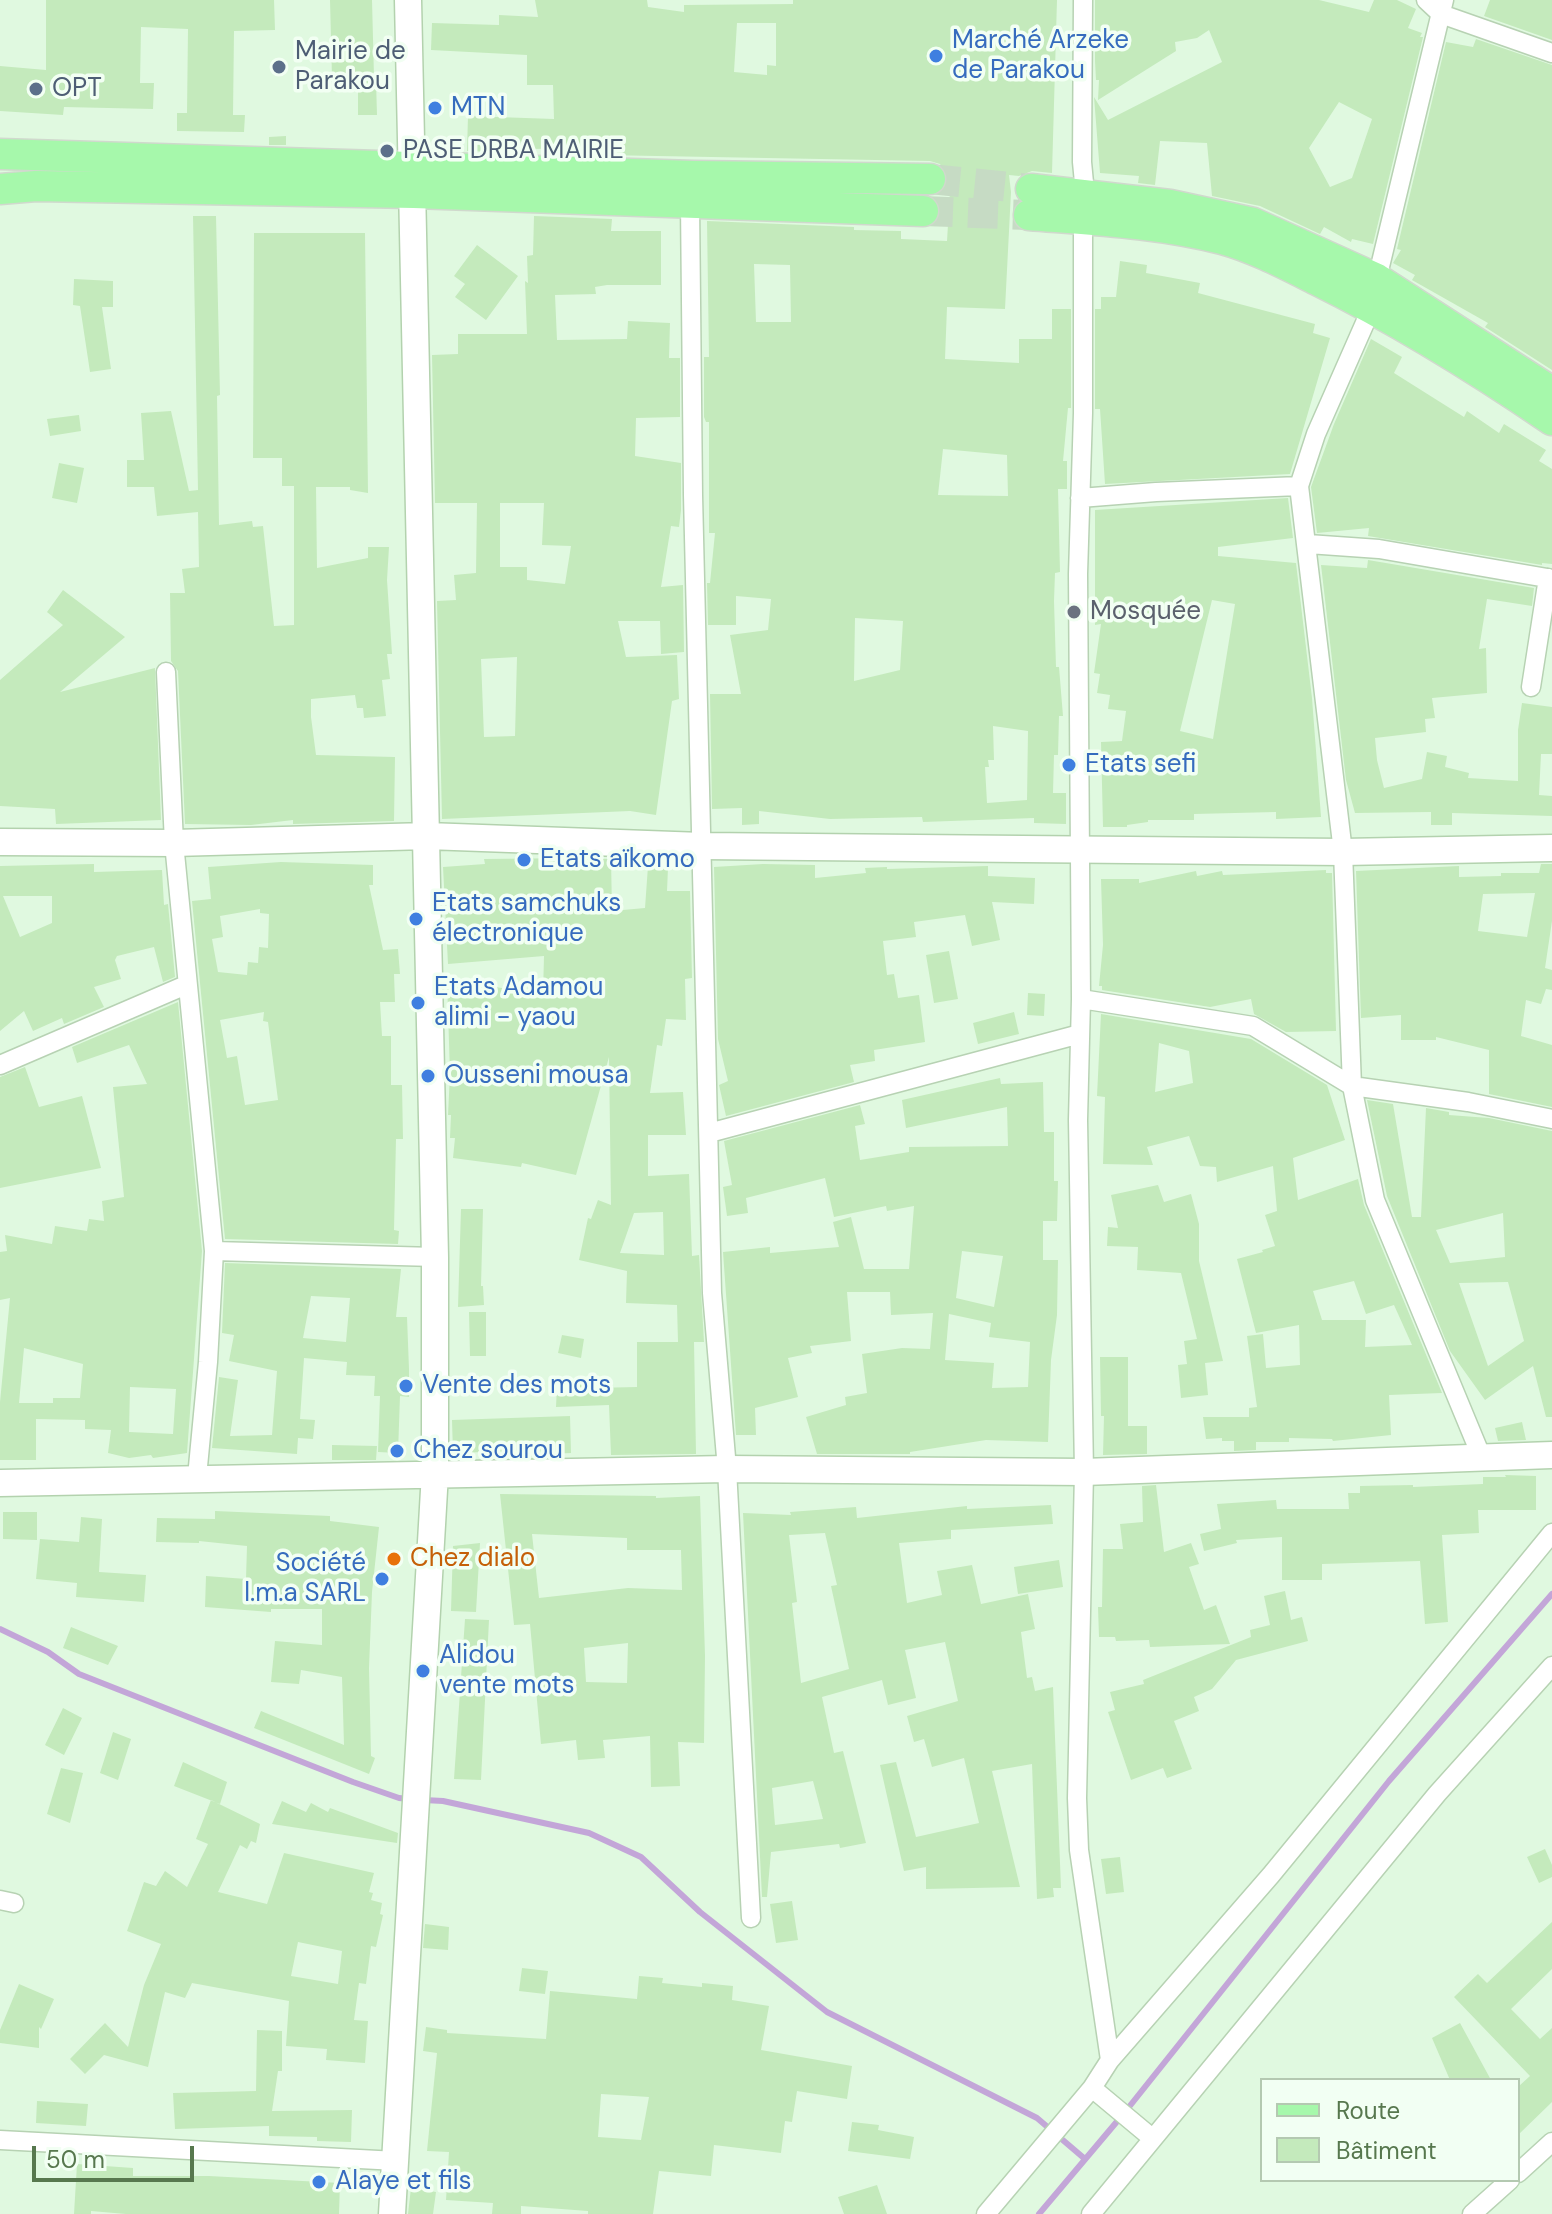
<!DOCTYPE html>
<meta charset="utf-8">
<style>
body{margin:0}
#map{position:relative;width:1552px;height:2214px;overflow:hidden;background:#ebfcec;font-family:"DM Sans",sans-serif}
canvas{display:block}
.legend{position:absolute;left:1260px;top:2078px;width:260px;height:104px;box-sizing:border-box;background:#f2fff3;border:2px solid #b4c9b1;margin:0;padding:10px 14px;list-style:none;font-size:24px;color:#57784e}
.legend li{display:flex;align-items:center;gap:16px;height:40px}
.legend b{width:40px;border:2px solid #b4c9b1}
.scale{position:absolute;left:32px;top:2146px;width:162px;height:36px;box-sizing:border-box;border:4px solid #57784e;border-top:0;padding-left:10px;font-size:24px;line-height:28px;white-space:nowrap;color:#57784e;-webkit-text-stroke:6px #f2fff3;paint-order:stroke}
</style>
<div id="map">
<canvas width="1552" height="2214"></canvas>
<ul class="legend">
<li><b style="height:10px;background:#a6f8ab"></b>Route</li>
<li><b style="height:22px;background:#c4eabc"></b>Bâtiment</li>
</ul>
<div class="scale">50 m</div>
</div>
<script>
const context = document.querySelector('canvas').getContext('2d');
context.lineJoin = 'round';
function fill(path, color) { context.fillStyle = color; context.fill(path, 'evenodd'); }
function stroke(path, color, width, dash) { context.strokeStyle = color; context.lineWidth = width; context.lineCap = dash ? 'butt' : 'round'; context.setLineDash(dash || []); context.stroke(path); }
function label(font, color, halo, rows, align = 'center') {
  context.font = font + ' "DM Sans",sans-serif'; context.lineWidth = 7; context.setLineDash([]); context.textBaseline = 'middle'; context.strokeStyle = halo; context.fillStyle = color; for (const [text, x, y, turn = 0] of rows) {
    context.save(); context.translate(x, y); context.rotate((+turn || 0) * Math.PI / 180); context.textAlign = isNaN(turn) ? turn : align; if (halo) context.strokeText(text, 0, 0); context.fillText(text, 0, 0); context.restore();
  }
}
const residential = new Path2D(`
 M0 0H1552V2214H0ZM1262 2080H1518V2180H1262Z`);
const stream = new Path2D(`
 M0 1629 48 1652 79 1674 353 1782 399 1798 409 1799
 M424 1800 443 1801 589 1833 641 1857 700 1912 827 2012 1037 2118 1085 2159
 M1039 2214 1125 2112 1389 1781 1552 1594`);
const building = new Path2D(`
 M46 0H274L275 30 234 31 233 115H245L244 132 177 131V113H187L188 29 141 27 140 83H154L153 109 64 107 63 115 0 111V66L46 70Z
 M330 0H372L374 77 332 78Z
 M535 0H647L648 7 684 12V5L793 4V0H1057L1052 173 1032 171 1019 176 1009 175 1011 192 1005 309 947 307 945 359 1019 363V339H1052V309H1071V408H1068L1063 461H1067V489H1058L1060 572 1055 573 1054 601 1056 667H1059L1063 716H1059L1058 755H1054L1053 793H1066V824L1034 823V818L923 822 922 817 830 819 759 811V824L742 825V808L712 809 710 694H741L730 635 768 630 771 599 736 596V625H708L707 583H710L715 533H709V422H706L704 417V357H709L707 221 854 227V230L901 231V239L947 241 951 175H947L940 164 930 161 602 155V148L528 149V153L467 151 468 116 554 119 553 85H527V55L431 50 432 23 499 25V15L538 17ZM737 23H776V66L767 65V75L734 72ZM754 264 790 265 791 322H756ZM943 449 1007 455 1008 496 938 495ZM855 618 903 621 900 670 854 681ZM993 726 1028 731 1027 800 987 803 985 767H989L988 760H994Z
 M1095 0H1319L1369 12 1374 0H1397L1416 9 1408 28 1422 33 1420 37H1423L1373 244 1352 239 1351 242 1324 227 1320 234 1260 206 1212 196 1207 143 1160 141 1155 185 1138 183 1139 176 1100 173 1094 97 1108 120 1222 62 1209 30 1197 38 1175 42 1176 51 1098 100 1099 80H1096L1095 61ZM1339 102 1372 119 1352 178 1330 187 1309 148Z
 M1490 0H1552V40L1484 16Z
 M1476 39 1552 65V370L1485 327 1488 323 1412 280 1415 275 1393 263 1401 250 1397 249 1446 42 1473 47Z
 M358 81H376L377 115H358Z
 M286 136V145H269V137Z
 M193 216H216L220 395 217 396 219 525 252 521 253 527 263 526 274 626 294 625V486H282V458H253L254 233H365L368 493 350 490V487H316L317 568 368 558V547H389L387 580 392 654H387L390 679 382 680 386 716 364 718 363 708H357L355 695 311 699V717L316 755 395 757 394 821 293 824V820L251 825 185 824 178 671 171 661 170 593H185L182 569 199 567 198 512 157 516 154 487H127V460H144L141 413 171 411 189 491 198 490Z
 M534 216 612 219 611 231H661V285H607L595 287 596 294 555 295 557 340 627 339 628 321 670 323 669 358H680V417L636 418 635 456 681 463V510L679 527 671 526 661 587 683 585 684 652 661 654 660 621H618L626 657 677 655 679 699 672 701 656 815 630 811 442 819 437 601 456 600 454 575 476 573 477 503H435L432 355 458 354V334H527L525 281 528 283 527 256 533 255ZM500 503H544L542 545 571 546 565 584 527 580V567H500ZM517 657 515 736 484 737 481 659Z
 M477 245 518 276 486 320 455 297 465 284 454 276Z
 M1120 261 1147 265 1146 273 1200 283 1198 293 1315 324 1313 333 1330 338 1290 474 1105 484 1100 409H1095V309H1101V297H1116Z
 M74 279 113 281V307H102L111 369 90 372 80 306 73 305Z
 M1371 339 1402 357 1394 373 1448 407 1464 417 1467 411 1499 433 1504 424 1546 450 1539 461 1552 469V564L1542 563V565L1368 536 1369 528 1317 533 1311 487 1334 424Z
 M79 415 81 431 50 436 47 419Z
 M59 463 84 468 77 503 52 498Z
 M1288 498 1293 538 1218 547V556L1296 563 1312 698 1321 817 1276 819V812L1194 814V820H1148V822L1127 825V827H1103L1101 742 1122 741 1126 711 1108 709 1110 695 1097 693 1100 674 1094 673 1101 624 1095 625V510ZM1212 600 1235 604 1213 739 1180 731Z
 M1368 560 1534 588 1532 606 1487 599 1479 649 1486 648 1487 693 1432 698 1435 718 1425 719 1426 732 1375 738 1377 760 1384 788 1422 779 1427 752 1447 756 1445 767 1469 773 1468 778 1518 781V730L1522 703 1552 707V754H1541L1539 795 1552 796V816L1452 813V825H1431V812L1355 813 1346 780 1321 565 1367 568Z
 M63 590 125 637 60 692 155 668 161 820 56 824 55 809 0 806V680L63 625 47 612Z
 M579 858 611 859 612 911 645 908 648 866 668 868 667 891H690L692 978 685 979 686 1020 666 1019 662 1046 657 1045 650 1093 683 1092 686 1135H648V1176L689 1174 692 1256 699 1255 704 1342H694L696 1454 611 1455 609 1405 556 1407 557 1386H571V1381L593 1382V1388L637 1387V1342H678L677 1305 626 1303 627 1271 579 1260 588 1218 591 1219 598 1200 611 1205 609 1057 576 1175 522 1163 521 1167 453 1158 455 1138H450L451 1115H448L450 1074 447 980 543 994 544 956 448 964 443 867 485 864 484 859ZM663 1212 664 1255 620 1253 634 1213Z
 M281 862 373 865V885H369L383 950 398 949 400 974H394L395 1002H380L382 1036H391V1085H402L403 1139H396L394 1230 399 1231 398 1244 225 1239 192 901 211 899 208 867ZM260 909V913L269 914 268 948 259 947 258 963 248 962 247 975 218 972 212 939 223 937 220 916ZM264 1012 263 1021 268 1022 278 1100 245 1105 237 1056 227 1058 220 1020Z
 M94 864V872L162 870 164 905 168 904 175 977 163 982 154 947 117 956 115 960 121 979 94 987 104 1007 64 1024 62 1018 33 1031 24 1011 0 1031V866ZM3 896H52V923L20 937Z
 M763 864 815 865V878L866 873 865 868 887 867V869L988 866V876L1035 878 1034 904 992 902 1000 940 972 946 965 915 914 922 916 937 883 941 887 975 894 974 898 998 919 995 925 1042 874 1050 875 1061 850 1065 854 1082 726 1116 719 1085 728 1081 718 1039 714 867Z
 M1541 864H1552V921L1545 968 1552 970V990L1546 989 1541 1004 1526 1000 1521 1036 1552 1045V1107L1489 1094V1050L1436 1037V1040H1401V1015L1361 1018 1356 871 1459 866V877L1501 876V873H1539ZM1535 893 1527 937 1478 931 1483 894Z
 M1326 870V873H1332L1336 1031 1286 1032 1254 1014 1251 999 1210 1007 1102 990V986H1099L1103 945 1101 879H1139V883L1196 871 1197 876 1222 871 1223 875Z
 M949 951 958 999 934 1003 926 955Z
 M1028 993 1045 994 1044 1016 1027 1015Z
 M178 1002 202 1251 187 1453 153 1458 151 1455 129 1458 108 1453 111 1430 85 1429V1420L36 1419V1460H0V1402L10 1298 0 1300V1252L7 1251 5 1235 52 1244 55 1226 87 1231 89 1219 104 1221 102 1201 124 1197 113 1087 147 1084 129 1045 77 1063 72 1047ZM24 1348 83 1364 80 1398H53V1403H19ZM130 1387 176 1389 173 1434 129 1432Z
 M1014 1012 1019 1034 978 1044 973 1023Z
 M1101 1014 1251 1039 1327 1085 1345 1140 1293 1158 1298 1200 1358 1179 1364 1205 1442 1393 1389 1395 1391 1435 1333 1441 1332 1439 1289 1438V1442H1256V1450L1234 1451V1441H1222V1438L1206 1439 1203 1417H1249V1408L1257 1407 1247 1336 1263 1334 1266 1368 1300 1365 1299 1325 1256 1333 1237 1259 1263 1252 1262 1250 1275 1246 1265 1215 1277 1211 1273 1166 1217 1182 1216 1167 1200 1166 1189 1136 1147 1147 1153 1165 1103 1164 1105 1097 1097 1096ZM1159 1043 1189 1051 1193 1083 1155 1092ZM1354 1281 1366 1314 1394 1305 1412 1345 1365 1347 1366 1320H1322L1313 1291Z
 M25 1067 39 1107 82 1096 101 1168 0 1188V1077Z
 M1000 1078 1001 1084 1043 1082 1044 1132H1054V1181H1058L1057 1221H1043V1260H1058L1057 1315 1051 1360 1048 1442 986 1440 910 1452V1454H817L806 1417 846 1405 845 1397 867 1393 862 1354 902 1348 930 1349 933 1313 891 1315 890 1292H847L851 1341 810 1346 812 1353 788 1358 798 1397 755 1408 756 1435H736L723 1252 770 1247V1253L839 1247 833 1222 851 1217 864 1269H909L914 1206 887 1211 886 1206 834 1217 825 1178 746 1198 748 1213 727 1216 723 1187 732 1185 724 1141 860 1105 865 1124 855 1126 860 1160 909 1152V1147L1008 1146 1007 1107 906 1128 902 1100ZM962 1251 1003 1256 994 1307 956 1298ZM949 1314 991 1323 989 1337 1030 1342 1028 1387 992 1388 994 1363 945 1360Z
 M1367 1100 1393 1104 1412 1217H1421L1426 1108 1449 1112V1115L1489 1118 1552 1131V1417H1546L1533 1366 1485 1400 1450 1351 1387 1196ZM1503 1213 1505 1257 1450 1263 1436 1230ZM1508 1282 1524 1341 1488 1366 1459 1283Z
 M1158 1185 1164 1202 1191 1194 1199 1224V1261L1223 1361 1205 1363 1208 1395 1181 1398 1178 1365 1187 1364 1184 1341 1197 1339 1181 1273 1137 1270 1138 1247 1107 1246 1108 1227 1118 1228 1111 1195Z
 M461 1209H483L481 1286H483L484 1305 458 1307Z
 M225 1263 401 1269 396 1317H407L409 1369V1397L400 1396 398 1453 378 1452 380 1396H374L375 1376 346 1375 347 1362 304 1358 300 1419 315 1420 313 1439 298 1438 297 1454 212 1448 219 1377 238 1380 230 1436 272 1435 277 1371 229 1361 234 1335 222 1333ZM311 1296 350 1298 346 1342 303 1338Z
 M469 1312H486V1356H470Z
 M562 1335 584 1339 581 1358 558 1353Z
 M1100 1357H1128V1426H1147V1454L1103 1455 1104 1416H1101Z
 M570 1416 571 1453 550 1454 549 1450 453 1453 452 1420Z
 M1522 1422 1526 1440 1498 1441 1495 1428Z
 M332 1445 377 1446 376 1460H332Z
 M1505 1475 1536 1476V1510H1478L1479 1533 1442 1535 1448 1622 1425 1624 1420 1561 1322 1564V1580H1282V1537L1236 1540 1237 1543 1204 1551 1200 1534 1221 1529 1217 1504 1276 1500 1277 1509H1349L1348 1493H1360V1486L1413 1485V1487L1483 1484V1477H1506Z
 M1156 1485 1164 1552 1191 1543 1199 1564 1189 1567 1204 1610 1216 1605 1230 1644 1150 1647 1149 1640 1116 1641 1115 1637H1099L1098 1607H1102L1103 1549H1123L1120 1524 1143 1522 1142 1486Z
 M500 1494 656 1496V1498L700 1496 705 1656 704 1743 678 1742 680 1786 651 1787 650 1736 603 1740 605 1758 578 1760 576 1740 541 1744 530 1624 514 1625ZM532 1534 627 1538V1550H681L682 1590 628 1588 539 1598ZM628 1643 627 1683 586 1682 584 1648Z
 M1051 1505 1053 1524 951 1530V1539L899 1543 907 1603 942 1595 937 1571 972 1565 981 1604 1028 1594 1035 1629 1021 1632 1027 1678 1032 1677 1035 1691 1053 1687 1061 1888H1053L1054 1897 1037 1899 1032 1764 992 1771 1020 1887 926 1889V1867L904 1871 880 1765 896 1762 916 1837 979 1823 964 1758 932 1767 924 1739 914 1742 907 1716 958 1701 945 1642 905 1650 916 1698 888 1705 882 1680 822 1697 834 1753 843 1751 866 1843 840 1848 839 1844 771 1852 767 1897H762L743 1513 791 1515 790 1512 856 1507 857 1518 967 1506V1509ZM825 1533 837 1585 831 1586 849 1669 801 1683 792 1603 797 1602 789 1535ZM813 1781 823 1819 775 1825 772 1788Z
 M215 1511 330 1516V1521L379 1527 372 1592 369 1668 371 1756 375 1758 369 1774 254 1728 261 1711 344 1745 342 1677 301 1670 299 1684 271 1682 275 1641 322 1645V1609H271V1612L205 1607 206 1576 246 1579 247 1546 199 1541V1543L156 1542 157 1518 215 1519Z
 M3 1512H37V1540L3 1539Z
 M81 1517 102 1519 99 1572 146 1575 144 1602 76 1597 77 1583 36 1579 40 1539 79 1542Z
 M480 1543 476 1612 451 1611 453 1546Z
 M1059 1560 1063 1587 1018 1594 1014 1567Z
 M1285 1591 1291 1620 1302 1617 1308 1641 1236 1660 1212 1689 1194 1697 1199 1711 1174 1721 1192 1769 1167 1778 1163 1768 1131 1780 1108 1712 1115 1710 1110 1692 1144 1684 1143 1680 1251 1637 1250 1630 1270 1625 1264 1596Z
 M465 1619 489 1620 481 1780 454 1779Z
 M71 1627 118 1646 108 1665 63 1648Z
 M63 1708 82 1718 64 1755 45 1745Z
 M113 1732 131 1739 118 1780 100 1773Z
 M183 1762 227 1782 220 1804 174 1786Z
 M61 1768 83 1773 70 1823 47 1814Z
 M211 1800 260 1824 256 1843 251 1841 247 1849 240 1845 218 1892 267 1904 284 1853 374 1873 369 1892 373 1893 371 1900 382 1903 380 1914 383 1915 376 1947 371 1946 366 1984 359 1983 354 2020 368 2021 365 2063 326 2060 327 2049 286 2046 289 2001 192 1983 185 1998 165 1992 148 2067 104 2055 85 2074 70 2059 105 2023 128 2047 144 1985 161 1944 127 1931 144 1882 156 1886 165 1871 187 1887 208 1844 196 1839ZM298 1942 342 1951 338 1984 291 1976Z
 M282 1801 306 1812 311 1803 328 1812 330 1808 398 1833 397 1843 272 1824Z
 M1545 1849 1552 1865V1877L1539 1883 1527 1857Z
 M1120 1857 1124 1892 1106 1894 1101 1859Z
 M792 1901 798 1940 776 1943 770 1904Z
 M1552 1922V1969L1511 2009 1540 2039 1552 2028V2102L1518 2135V2087L1530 2076 1454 1997 1478 1974 1487 1983Z
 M425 1924 449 1927 448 1950 423 1948Z
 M522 1968 548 1971 545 1994 519 1991Z
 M639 1976 663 1978 662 1983 702 1987V1983L733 1986 732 2000 769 2006 761 2050 852 2066 847 2099 797 2091 792 2122 785 2121 781 2153 714 2145 711 2176 659 2171 653 2214H588V2211L521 2206V2214H492L493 2203 446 2200 449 2152 427 2151 437 2053 423 2051 426 2027 447 2030V2033L546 2039 550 1991 637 1999ZM601 2094 649 2097 641 2140 598 2137Z
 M19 1984 54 1999 41 2029 39 2027V2048L0 2043V2030Z
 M1460 2023 1491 2080H1450L1432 2038Z
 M257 2030 282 2031V2071H278L272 2111 352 2110 351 2142 317 2141V2137L269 2136V2126L175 2129 173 2093 256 2091Z
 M37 2101 88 2104 86 2126 36 2123Z
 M852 2122 879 2125 878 2130 914 2137 910 2159 848 2151Z
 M77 2164 133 2168V2176H209L340 2183 339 2214H126L91 2211V2214H74Z
 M877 2185 887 2214H844L838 2197Z
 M411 2188 436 2192 433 2214H408Z`);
const primaryTunnel = new Path2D(`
 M930 179 1031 189
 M923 211 1029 215`);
const street = new Path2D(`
 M1083 0 1082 162 1085 193
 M1426 0 1441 14 1552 53
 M690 204 693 495 712 1293 727 1469 751 1918
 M1083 219V413L1078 574 1081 999 1078 1120 1084 1472 1077 1798 1079 1850 1110 2060
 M1377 279 1444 0
 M1372 307 1316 434 1299 486 1343 852 1352 1086 1375 1200 1482 1458
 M1080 498 1156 492 1299 486
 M1308 544 1379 549 1552 579
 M166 672 174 843 214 1251 208 1362 197 1477
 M1531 687 1548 578
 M1081 999 1253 1026 1352 1086 1468 1102 1552 1119
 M0 1065 186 985
 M709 1133 1080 1034
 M214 1251 435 1257
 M0 1900 14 1903
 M1092 2088 1152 2138
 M0 2140 397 2161
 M1518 2173 1552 2142
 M986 2214 1092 2088 1110 2060 1271 1875 1552 1533
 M1091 2214 1437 1794 1552 1666
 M1472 2214 1510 2180`);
const secondary = new Path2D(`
 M0 842 174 843 427 836 702 846 1343 852 1552 848
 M0 1483 727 1469 1084 1472 1552 1455
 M392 2214 435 1473V1257L408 0`);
const primary = new Path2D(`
 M0 154 694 176 930 179
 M0 189 36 186 414 193 923 211
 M1031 189 1170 205 1253 223 1377 279 1552 392
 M1029 215C1093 220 1159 223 1222 239 1255 248 1287 265 1317 280 1398 320 1477 369 1552 420`);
const markers = [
 [936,56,8,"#3f7fe0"],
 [279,67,8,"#5c6f8a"],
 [36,89,8,"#5c6f8a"],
 [435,108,8,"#3f7fe0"],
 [387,151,8,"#5c6f8a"],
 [1074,612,8,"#6b7280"],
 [1069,765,8,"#3f7fe0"],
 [524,860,8,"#3f7fe0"],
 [416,919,8,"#3f7fe0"],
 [418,1003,8,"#3f7fe0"],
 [428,1076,8,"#3f7fe0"],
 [406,1386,8,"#3f7fe0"],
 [397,1451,8,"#3f7fe0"],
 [394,1559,8,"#e8710a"],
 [382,1579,8,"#3f7fe0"],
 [423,1671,8,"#3f7fe0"],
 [319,2182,8,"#3f7fe0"]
];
const shopNames = [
 ["Marché Arzeke",952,41],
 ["de Parakou",952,71],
 ["MTN",451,108],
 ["Etats sefi",1085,765],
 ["Etats aïkomo",540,860],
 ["Etats samchuks",432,904],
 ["électronique",432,934],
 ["Etats Adamou",434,988],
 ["alimi - yaou",434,1018],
 ["Ousseni mousa",444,1076],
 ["Vente des mots",422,1386],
 ["Chez sourou",413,1451],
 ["Société",366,1564,"right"],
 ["l.m.a SARL",366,1594,"right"],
 ["Alidou",439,1656],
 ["vente mots",439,1686],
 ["Alaye et fils",335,2182]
];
const serviceNames = [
 ["Mairie de",295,52],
 ["Parakou",295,82],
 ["OPT",52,89],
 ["PASE DRBA MAIRIE",403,151]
];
const worshipNames = [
 ["Mosquée",1090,612]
];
const foodNames = [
 ["Chez dialo",410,1559]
];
fill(residential, '#e0f9e0');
stroke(stream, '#c3a6d8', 6);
fill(building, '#c4eabc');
stroke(primaryTunnel, '#c6dbc4', 30, [30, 15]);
stroke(street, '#b7d2b3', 21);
stroke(secondary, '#b3d2ae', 29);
stroke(primary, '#d0d9cd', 33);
stroke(street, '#fff', 18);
stroke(secondary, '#fff', 26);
stroke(primary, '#a6f8ab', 30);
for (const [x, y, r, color] of markers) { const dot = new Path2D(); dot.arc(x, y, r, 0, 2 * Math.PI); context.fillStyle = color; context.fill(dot); stroke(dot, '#f2fff3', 3); }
label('26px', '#366cbe', '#f2fff3', shopNames, 'left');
label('26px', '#4e5e75', '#f2fff3', serviceNames, 'left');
label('26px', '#5b616d', '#f2fff3', worshipNames, 'left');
label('26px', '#c56008', '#f2fff3', foodNames, 'left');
</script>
